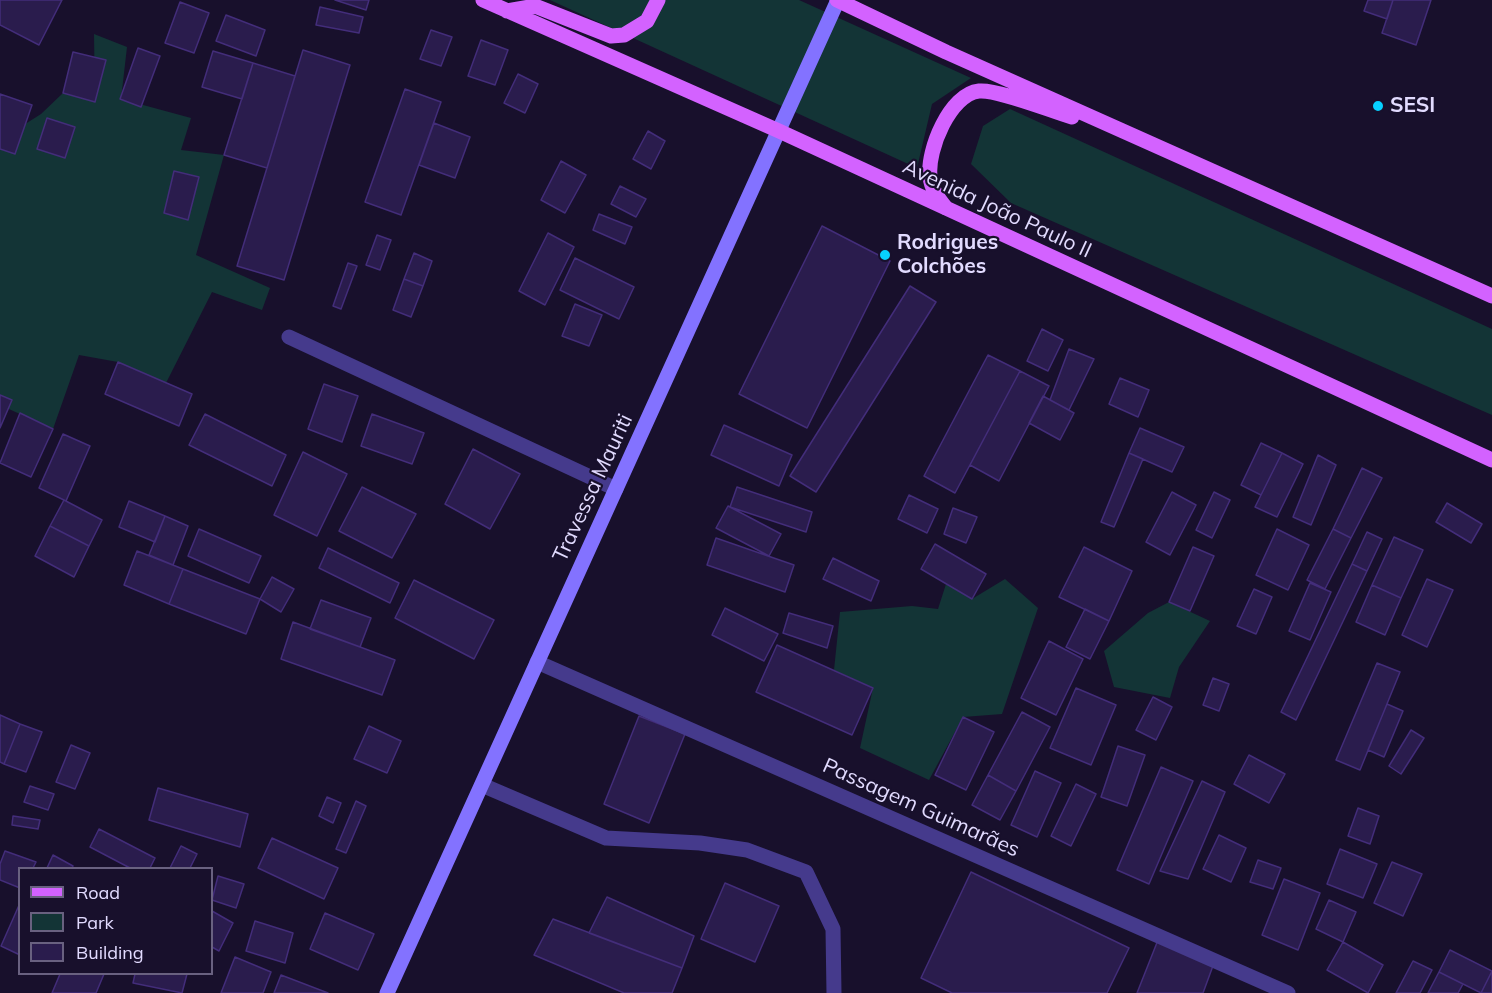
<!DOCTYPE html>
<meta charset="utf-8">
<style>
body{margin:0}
#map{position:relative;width:1492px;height:993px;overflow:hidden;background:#18102c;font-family:Mulish,sans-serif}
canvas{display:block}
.legend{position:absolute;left:18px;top:867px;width:195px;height:108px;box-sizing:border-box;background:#18102c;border:2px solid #696180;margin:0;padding:8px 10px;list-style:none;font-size:18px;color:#e2dbff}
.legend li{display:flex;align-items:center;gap:12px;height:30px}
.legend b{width:30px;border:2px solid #696180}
</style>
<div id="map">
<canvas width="1492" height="993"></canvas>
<ul class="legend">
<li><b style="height:8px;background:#d362ff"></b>Road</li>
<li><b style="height:16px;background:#133436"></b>Park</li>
<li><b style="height:16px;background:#2a1c4d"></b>Building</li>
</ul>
</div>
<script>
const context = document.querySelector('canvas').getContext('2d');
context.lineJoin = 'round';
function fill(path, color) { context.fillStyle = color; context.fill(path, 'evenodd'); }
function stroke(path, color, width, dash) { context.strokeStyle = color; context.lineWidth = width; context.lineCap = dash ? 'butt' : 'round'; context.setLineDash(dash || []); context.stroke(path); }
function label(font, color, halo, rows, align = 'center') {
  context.font = font + ' Mulish,sans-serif'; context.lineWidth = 4.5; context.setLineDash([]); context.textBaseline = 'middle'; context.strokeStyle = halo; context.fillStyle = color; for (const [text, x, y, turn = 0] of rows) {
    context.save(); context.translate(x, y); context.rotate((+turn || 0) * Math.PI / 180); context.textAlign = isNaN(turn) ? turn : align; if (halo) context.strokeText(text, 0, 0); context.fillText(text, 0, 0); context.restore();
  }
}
const green = new Path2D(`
 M550 0H799L971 78 932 104 917 168Z
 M94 34 127 47 121 99 191 118 181 150 224 155 196 255 270 288 262 310 212 292 166 383 118 362 79 355 53 429 0 405V140L41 114 63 93 95 102Z
 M1010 109 1492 329V415L1011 203 971 164 983 126Z
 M1005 579 1038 608 1002 714 963 717 929 780 860 748 873 688 834 670 840 612 912 606 938 609 946 584 972 599Z
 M1169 602 1210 621 1179 667 1170 698 1114 687 1104 651 1148 613Z`);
const building = new Path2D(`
 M0 0H62L39 45 0 25Z
 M335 0H369L366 10Z
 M1368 0H1393L1387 19 1364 11Z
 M1393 0H1431L1416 45 1382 33Z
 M180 2 209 13 194 53 165 43Z
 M320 7 363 17 359 33 316 25Z
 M226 15 265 30 256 56 216 41Z
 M431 30 452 37 441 66 420 59Z
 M481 40 508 50 495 85 468 76Z
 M138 48 160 56 141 107 120 99Z
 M303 50 350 65 284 280 237 266Z
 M213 51 253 63 242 99 202 87Z
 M73 52 106 60 95 102 63 93Z
 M253 63 295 76 267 168 224 155Z
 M518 74 538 84 525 113 504 103Z
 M405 89 441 102 401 215 365 202Z
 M0 94 32 105 15 154 0 149Z
 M47 118 75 127 65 158 37 149Z
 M434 123 470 137 455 178 419 165Z
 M648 131 665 141 651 169 633 159Z
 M561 161 586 175 565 213 541 200Z
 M174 171 199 177 188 220 164 213Z
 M620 186 646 199 636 217 611 204Z
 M599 214 632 227 625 244 593 230Z
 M822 226 890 261 807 428 739 394Z
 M548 233 574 247 545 305 519 291Z
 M377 235 391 240 380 270 366 265Z
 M414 253 432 261 423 286 404 279Z
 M575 258 634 287 619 319 560 290Z
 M348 263 357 266 341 309 333 306Z
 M404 279 423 286 411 317 393 310Z
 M910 286 936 302 816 492 790 476Z
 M575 304 602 315 589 346 562 336Z
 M1042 329 1063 340 1048 371 1027 361Z
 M1069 349 1094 359 1069 410 1050 400Z
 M988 355 1020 371 955 493 924 476Z
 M118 362 192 394 179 426 105 394Z
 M1020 371 1049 386 999 481 970 465Z
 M1120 378 1149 390 1138 417 1109 404Z
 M324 384 358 396 342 442 308 429Z
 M0 395 12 400 0 428Z
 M1043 396 1074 413 1060 440 1029 423Z
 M20 413 53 429 31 477 0 463Z
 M205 414 286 455 272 486 189 445Z
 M372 414 424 433 412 464 361 446Z
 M724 425 792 455 779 486 711 455Z
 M1140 428 1184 447 1172 472 1129 453Z
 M63 434 90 446 66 501 39 488Z
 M1261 443 1282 453 1261 495 1241 485Z
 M473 449 520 474 490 529 445 504Z
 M303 452 347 474 317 536 274 515Z
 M1129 453 1143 459 1114 527 1101 522Z
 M1282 453 1303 464 1277 517 1255 507Z
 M1318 455 1336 465 1311 525 1293 517Z
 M1362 468 1382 478 1351 538 1333 529Z
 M362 487 416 514 392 558 339 531Z
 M737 487 812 512 806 532 730 507Z
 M1172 492 1196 505 1170 555 1146 542Z
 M1214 492 1230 500 1212 538 1196 530Z
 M909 495 938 509 927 533 898 519Z
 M64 500 102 520 89 546 50 526Z
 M129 501 165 516 155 542 119 527Z
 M1447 503 1482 524 1471 543 1436 522Z
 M728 506 781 534 769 556 716 528Z
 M953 508 977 517 966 543 944 534Z
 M165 516 188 526 173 565 149 555Z
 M50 526 89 546 74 577 35 556Z
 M199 529 261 556 249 583 188 556Z
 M1277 529 1309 545 1288 590 1256 575Z
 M1333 529 1351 538 1325 589 1307 580Z
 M1367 532 1382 539 1367 571 1352 564Z
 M1394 537 1423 550 1401 598 1372 585Z
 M716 538 794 565 785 592 707 565Z
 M935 544 986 574 972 599 921 569Z
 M1084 547 1132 571 1109 621 1059 597Z
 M1193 547 1214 556 1190 611 1169 602Z
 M328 548 399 583 390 603 319 568Z
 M137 551 183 569 169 604 124 585Z
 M833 558 879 581 871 601 823 579Z
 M1352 564 1367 571 1296 720 1281 712Z
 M183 569 260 599 246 634 169 604Z
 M272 577 294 589 281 612 260 599Z
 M1427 579 1453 590 1427 647 1402 635Z
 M414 580 494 620 474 659 395 618Z
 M1310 583 1331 592 1310 640 1289 631Z
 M1372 585 1401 598 1385 635 1356 622Z
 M1254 589 1272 597 1256 634 1237 626Z
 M321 600 371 618 360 647 310 629Z
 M725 608 778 634 764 661 712 635Z
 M1085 609 1109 621 1090 659 1066 647Z
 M789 613 833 626 827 648 783 633Z
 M293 622 395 660 382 695 281 659Z
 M1049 641 1083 659 1056 715 1021 698Z
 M777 645 873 688 852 735 756 692Z
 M1377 663 1400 672 1360 770 1336 760Z
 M1213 678 1229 684 1219 711 1203 705Z
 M1076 688 1116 705 1091 765 1050 748Z
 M1153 697 1172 707 1156 740 1136 730Z
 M1387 704 1403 711 1384 757 1368 750Z
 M1022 712 1050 727 1016 791 988 775Z
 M0 715 20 724 4 764 0 762Z
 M639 716 685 734 649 823 604 804Z
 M963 717 994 732 966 790 935 775Z
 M20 724 42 732 26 772 4 764Z
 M369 726 401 741 387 773 354 759Z
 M1411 730 1424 738 1401 774 1389 766Z
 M71 745 90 753 75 789 56 782Z
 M1118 746 1145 755 1127 806 1101 797Z
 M1249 755 1285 774 1269 803 1234 784Z
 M1161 767 1193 781 1149 884 1117 870Z
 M1035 771 1061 783 1037 837 1011 825Z
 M988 775 1016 791 1000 820 972 805Z
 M1202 781 1225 792 1188 879 1160 871Z
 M1076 784 1096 794 1071 846 1051 836Z
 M30 786 54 794 48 810 24 802Z
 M158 788 248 814 240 847 149 820Z
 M327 797 341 803 333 823 319 816Z
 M356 801 366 806 346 853 336 849Z
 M1358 808 1379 816 1370 844 1348 836Z
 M13 816 40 820 38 829 12 825Z
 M99 829 155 858 150 868H130L90 847Z
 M1219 835 1246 848 1231 882 1203 869Z
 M272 838 338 868 324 899 258 868Z
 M181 846 197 854 190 868H170Z
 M1340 849 1377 864 1363 898 1327 884Z
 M5 851 36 862 33 868H20V888L0 880V864Z
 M53 855 73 866 72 868H47Z
 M1258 860 1281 868 1273 889 1250 882Z
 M1392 862 1422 874 1403 916 1374 903Z
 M971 872 1129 948 1107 993H952L921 978Z
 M218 876 244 884 236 908 212 900Z
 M1284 879 1320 893 1298 950 1262 935Z
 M725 883 779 906 755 962 701 939Z
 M607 897 694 936 682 968 589 933Z
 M1329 900 1356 912 1343 942 1316 929Z
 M20 903V955L1 946Z
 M212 911 233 923 219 951 212 947Z
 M325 913 374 934 358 970 310 949Z
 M553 919 682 968 672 993H624L534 955Z
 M255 921 293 933 285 963 246 951Z
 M1158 940 1214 963 1203 993H1137Z
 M1343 942 1383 965 1368 993 1327 970Z
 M1450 950 1492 971 1481 993 1439 972Z
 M235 957 271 972 263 993H221Z
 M1413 961 1432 970 1420 993H1396Z
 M1492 971V993H1481Z
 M1439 972 1463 984 1458 993H1428Z
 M60 974H104L96 993H52Z
 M135 974H187L182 993 133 983Z
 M281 975 328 993H274Z`);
const service = new Path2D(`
 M289 337 616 489
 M482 785 606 838 700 843 747 850 806 872 833 929 834 993`);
const minor = new Path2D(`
 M537 662 1288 993`);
const secondary = new Path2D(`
 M387 993 838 0`);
const primary = new Path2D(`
 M483 0 779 131 1492 460
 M837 0 946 52 1492 296
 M507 11 535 6 611 36 624 35 647 21 658 0
 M946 208C938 198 931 189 930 176 927 150 950 94 979 91 998 89 1051 111 1072 117`);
const markers = [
 [1378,106,6,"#07d0ff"],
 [885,255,6,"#07d0ff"]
];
const poiNames = [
 ["SESI",1390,106],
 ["Rodrigues",897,243],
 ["Colchões",897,267]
];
const streetNames = [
 ["Avenida João Paulo II",997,209,25],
 ["Travessa Mauriti",593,488,-65],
 ["Passagem Guimarães",921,808,24]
];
fill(green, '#133436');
fill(building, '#2a1c4d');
stroke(building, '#432d7a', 1.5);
stroke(service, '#453a8c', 15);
stroke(minor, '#453a8c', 15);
stroke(secondary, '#8372ff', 15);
stroke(primary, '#d362ff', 15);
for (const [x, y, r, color] of markers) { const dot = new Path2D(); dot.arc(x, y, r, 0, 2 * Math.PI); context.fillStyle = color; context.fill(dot); stroke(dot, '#18102c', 2); }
label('bold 21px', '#e2dbff', '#18102c', poiNames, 'left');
label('21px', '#e2dbff', '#18102c', streetNames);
</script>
